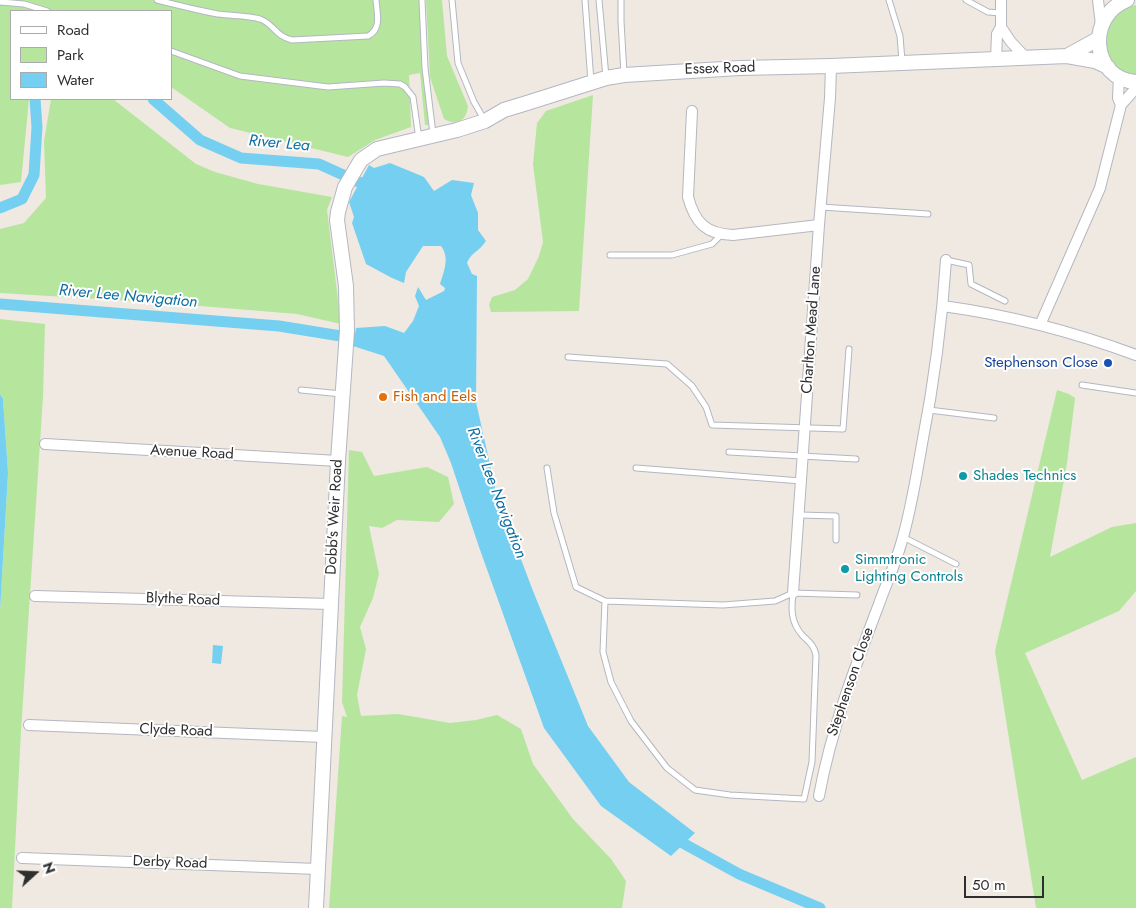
<!DOCTYPE html>
<style>
body{margin:0}
#map{position:relative;width:1136px;height:908px;overflow:hidden;background:#efe9e1;font-family:Jost,sans-serif}
canvas{display:block}
.legend{position:absolute;left:10px;top:10px;width:162px;height:90px;box-sizing:border-box;background:#fff;border:1px solid #ababab;margin:0;padding:6px 9px;list-style:none;font-size:15px;color:#2e2e2e}
.legend li{display:flex;align-items:center;gap:10px;height:25px}
.legend b{width:25px;border:1px solid #ababab}
.north{position:absolute;left:10px;top:848px;width:50px;height:50px;-webkit-text-stroke:4px #fff;paint-order:stroke;rotate:70deg;font-size:14px;font-weight:700;line-height:20px;text-align:center;color:#2e2e2e}
.north::after{content:'';display:block;margin:auto;width:18px;height:22px;background:#2e2e2e;clip-path:polygon(50% 0,100% 100%,50% 72%,0 100%)}
.scale{position:absolute;left:964px;top:876px;width:80px;height:22px;box-sizing:border-box;border:2px solid #2e2e2e;border-top:0;padding-left:6px;font-size:15px;line-height:18px;white-space:nowrap;color:#2e2e2e;-webkit-text-stroke:4px #fff;paint-order:stroke}
</style>
<div id="map">
<canvas width="1136" height="908"></canvas>
<ul class="legend">
<li><b style="height:6px;background:#fff"></b>Road</li>
<li><b style="height:14px;background:#b6e59e"></b>Park</li>
<li><b style="height:14px;background:#75cff0"></b>Water</li>
</ul>
<div class="north">N</div>
<div class="scale">50 m</div>
</div>
<script>
const context = document.querySelector('canvas').getContext('2d');
context.lineJoin = 'round';
function fill(path, color) { context.fillStyle = color; context.fill(path, 'evenodd'); }
function stroke(path, color, width, dash) { context.strokeStyle = color; context.lineWidth = width; context.lineCap = dash ? 'butt' : 'round'; context.setLineDash(dash || []); context.stroke(path); }
function label(font, color, halo, rows, align = 'center') {
  context.font = font + ' Jost,sans-serif'; context.lineWidth = 4; context.setLineDash([]); context.textBaseline = 'middle'; context.strokeStyle = halo; context.fillStyle = color; for (const [text, x, y, turn = 0] of rows) {
    context.save(); context.translate(x, y); context.rotate((+turn || 0) * Math.PI / 180); context.textAlign = isNaN(turn) ? turn : align; if (halo) context.strokeText(text, 0, 0); context.fillText(text, 0, 0); context.restore();
  }
}
const green = new Path2D(`
 M0 0H421L429 125H425L420 73 409 75 411 127 375 140 348 157 230 128 171 87V11H11V99H29L21 182 0 185Z
 M426 0H442L447 56 468 106C467 120 457 127 444 119L430 77Z
 M1136 5V75C1094 67 1095 13 1136 5Z
 M593 95 579 311 491 312 489 305 492 297 515 290 528 279 539 256 543 242 533 164 537 123 546 111Z
 M51 99H113L196 164 215 172 258 184 332 197 327 210 341 324 297 314 164 303 0 293V229L24 223 46 198 44 141Z
 M0 319 45 324 43 397 21 731 12 908H0V611L8 473 3 399 0 394Z
 M1057 390 1069 394 1075 398 1067 463 1050 557 1112 527 1136 523V591L1119 611 1025 653 1082 780 1136 757V908H1036L995 651Z
 M349 450 362 452 374 476 427 467 448 477 454 504 439 522 397 520 382 528 369 526 379 574 373 598 360 627 366 649 357 695 361 716 398 714 450 723 476 720 497 715 521 729 533 764 573 819 611 859 626 881 622 908H329L342 716 347 717 342 702Z`);
const water = new Path2D(`
 M390 163 424 177 434 191 452 180 474 183 471 195 478 213V230L486 241C479 252 472 251 467 263L472 274 477 276 476 402 497 496 533 591 588 726 629 782 695 833 671 856 601 806 544 728 479 547 451 463 440 437 384 356 353 346 356 328 385 326 404 333 413 321 419 306 415 296 418 287 426 300 444 291 445 288 440 284C444 271 450 258 441 246H423L406 272 404 283 392 278 366 264 352 223 354 217 349 202 369 165 374 168Z
 M0 394 3 399 8 473 0 611Z
 M213 645 223 646 221 664 212 663Z`);
const canal = new Path2D(`
 M153 99 200 140 241 158 319 164 372 188
 M0 208 22 199 34 175 37 127 35 99
 M0 304 279 326 353 338
 M670 836 739 874 820 908`);
const lane = new Path2D(`
 M157 0C177 5 197 10 218 14 232 16 247 15 260 19 274 24 275 36 292 40L368 36C382 29 377 13 376 0
 M422 0 425 68 433 134
 M452 0 458 63 474 102 485 121
 M585 0 591 82
 M599 0 606 77
 M621 0V21L624 74
 M889 0 900 36 902 61
 M966 0 988 12 1001 13
 M0 2 24 4 47 11
 M171 51 240 76 328 87 384 83 400 84 405 87 413 97 419 139
 M821 207 928 214
 M610 255H672L712 244 721 235
 M946 260 969 265 971 284 1005 301
 M568 357 667 364 692 386 706 407 712 425 843 429 849 349
 M1082 385 1136 393
 M301 390 342 394
 M929 410 994 418
 M729 452 856 459
 M547 468 554 513 576 587 605 601 723 605 775 601 793 593 857 595
 M636 468 801 481
 M800 515 836 516V540
 M903 537 956 564
 M605 601 603 652 611 682 631 721 667 768 695 790 730 795 804 799 812 762 816 655C814 645 809 642 802 635 791 622 791 610 793 593`);
const street = new Path2D(`
 M1098 0 1101 25
 M1001 27 1011 42 1026 58
 M996 59 997 34 1001 27V0
 M1119 77 1118 98 1121 105
 M692 111 688 197C695 223 706 234 733 235L819 225
 M943 306C1008 315 1074 332 1136 355
 M1040 325 1100 188 1121 105 1136 88
 M45 444 338 461
 M793 593 819 225 830 98 831 66
 M35 596 330 604
 M29 725 324 737
 M819 796C831 730 855 667 879 604 886 584 895 565 901 544 911 511 916 478 922 444 934 383 942 322 946 260
 M22 858 318 869`);
const secondary = new Path2D(`
 M1127 0C1086 16 1091 79 1136 82
 M1067 56 1098 39
 M316 908 338 461 347 331 346 286 337 220 338 212 345 187 361 160 377 149 457 130 485 121 504 110 527 103 606 78 624 75 740 68 831 66 1067 56 1095 61 1108 67`);
const markers = [
 [1108,363,5,"#1a4fb4"],
 [383,397,5,"#e8710a"],
 [963,476,5,"#0f9aa8"],
 [845,569,5,"#0f9aa8"]
];
const streetNames = [
 ["Essex Road",720,69,-2],
 ["Charlton Mead Lane",812,330,-86],
 ["Avenue Road",192,453,3],
 ["Dobb's Weir Road",335,517,-87],
 ["Blythe Road",183,600,2],
 ["Stephenson Close",851,682,-71],
 ["Clyde Road",176,731,2],
 ["Derby Road",170,863,2]
];
const transitNames = [
 ["Stephenson Close",1098,363]
];
const foodNames = [
 ["Fish and Eels",393,397]
];
const cultureNames = [
 ["Shades Technics",973,476],
 ["Simmtronic",855,560],
 ["Lighting Controls",855,577]
];
const waterNames = [
 ["River Lea",279,144,5],
 ["River Lee Navigation",128,297,5],
 ["River Lee Navigation",496,493,69]
];
fill(green, '#b6e59e');
fill(water, '#75cff0');
stroke(canal, '#75cff0', 11);
stroke(lane, '#b4b7c1', 7);
stroke(street, '#b4b7c1', 12);
stroke(secondary, '#b4b7c1', 16);
stroke(lane, '#fff', 5);
stroke(street, '#fff', 10);
stroke(secondary, '#fff', 14);
for (const [x, y, r, color] of markers) { const dot = new Path2D(); dot.arc(x, y, r, 0, 2 * Math.PI); context.fillStyle = color; context.fill(dot); stroke(dot, '#fff', 2); }
label('15px', '#2e2e2e', '#fff', streetNames);
label('15px', '#164399', '#fff', transitNames, 'right');
label('15px', '#c56008', '#fff', foodNames, 'left');
label('15px', '#0d838f', '#fff', cultureNames, 'left');
label('italic 16px', '#0d6fa3', '#fff', waterNames);
</script>
